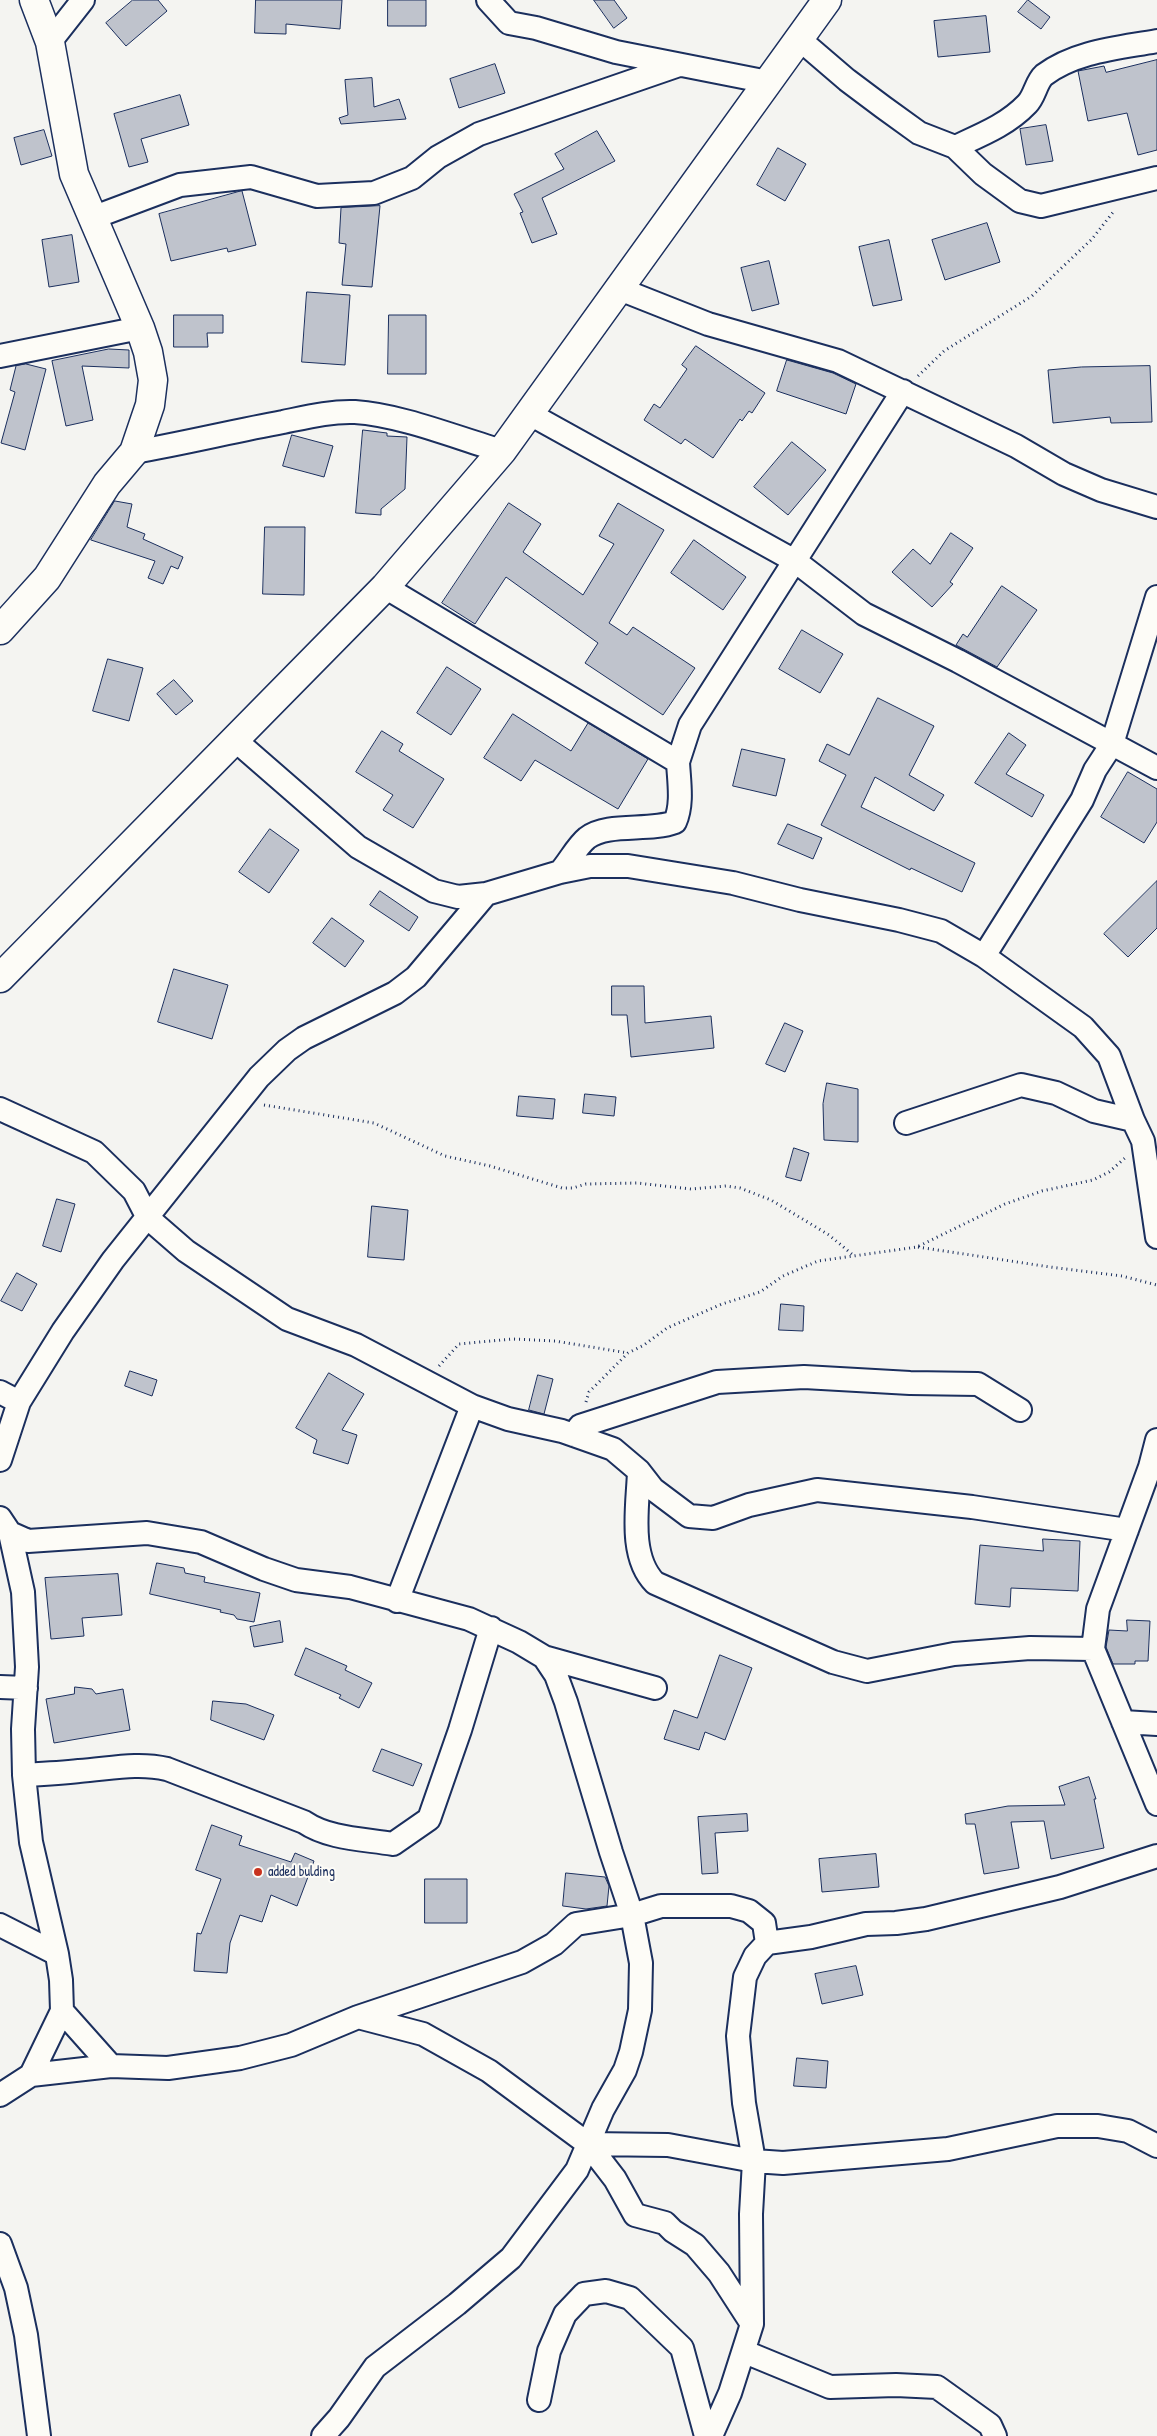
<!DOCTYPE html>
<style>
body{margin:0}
canvas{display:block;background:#f4f4f1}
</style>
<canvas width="1157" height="2436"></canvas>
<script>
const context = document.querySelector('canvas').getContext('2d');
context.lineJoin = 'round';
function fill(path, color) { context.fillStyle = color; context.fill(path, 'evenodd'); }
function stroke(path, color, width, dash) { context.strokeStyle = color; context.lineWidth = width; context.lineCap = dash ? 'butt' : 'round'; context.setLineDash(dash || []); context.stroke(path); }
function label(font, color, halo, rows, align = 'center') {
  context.font = font + ' "Patrick Hand",sans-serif'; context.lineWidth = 4; context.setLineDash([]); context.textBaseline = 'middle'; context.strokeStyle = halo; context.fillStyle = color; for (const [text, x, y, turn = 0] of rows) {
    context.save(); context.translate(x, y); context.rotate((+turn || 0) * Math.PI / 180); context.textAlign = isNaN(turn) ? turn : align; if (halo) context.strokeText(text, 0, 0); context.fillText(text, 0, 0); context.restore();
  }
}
const building = new Path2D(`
 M133 0H158L167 11 126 46 106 23Z
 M256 0H342L340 29 286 24V34L255 33Z
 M388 0H426V26H388Z
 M594 0H614L627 18 614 28Z
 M1028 0 1050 17 1041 29 1018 12Z
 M986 16 990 52 938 57 934 21Z
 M1157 60V150L1138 155 1127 113 1088 121 1078 71 1104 66 1106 72Z
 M495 64 505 93 459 108 450 79Z
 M372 78 374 107 399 99 406 119 341 124 339 118 348 115 345 80Z
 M180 95 189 125 141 139 148 162 129 167 114 114Z
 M1046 125 1053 161 1026 165 1020 129Z
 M44 130 52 156 21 165 14 138Z
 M597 131 615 161 542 198 557 234 532 243 520 213 523 212 514 194 564 169 555 154Z
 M778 148 806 164 785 201 757 185Z
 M242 191 256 245 228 252 227 248 171 261 159 214Z
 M380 206 372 287 342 285 346 244 339 243 341 208Z
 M987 223 1000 262 945 280 932 240Z
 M72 235 79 282 49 287 42 240Z
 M889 240 902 300 873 306 859 247Z
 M769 261 779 304 752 311 741 268Z
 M307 292 350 295 345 365 302 362Z
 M174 315H223V333H207L208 347H174Z
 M389 315H426V374H388Z
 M696 346 765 393 752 413 749 411 742 421 740 419 713 458 685 439 681 444 644 420 654 404 660 408 687 369 682 365Z
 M109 349 129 350V368L82 366 93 420 66 426 52 361Z
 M787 360 833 373 856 384 846 414 777 391Z
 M26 364 46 369 25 450 1 443 15 392 10 390 16 366Z
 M1150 366 1152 422 1111 423 1110 417 1053 423 1048 370 1081 367Z
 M363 430 387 433V436L407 437 405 489 381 509V515L356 513Z
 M292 435 333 446 324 477 283 466Z
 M792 442 826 470 788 515 754 487Z
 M115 501 132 504 127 527 145 534 143 539 183 557 178 569 171 566 163 584 148 578 155 561 91 540Z
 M509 503 541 524 523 552 583 595 614 544 599 536 618 503 664 530 609 623 627 635 633 627 695 668 663 715 585 663 598 643 506 577 475 624 442 603Z
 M265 527H305L304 595 263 594Z
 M951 533 973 548 950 582 953 584 932 607 892 572 913 549 930 564Z
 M694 540 746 577 723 610 671 573Z
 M1002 586 1037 610 997 667 956 645 963 634 967 637Z
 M802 630 843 654 820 693 779 669Z
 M108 659 143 668 129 721 93 711Z
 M447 667 481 689 451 735 417 713Z
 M174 680 193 701 176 715 157 694Z
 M878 698 934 726 909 775 944 795 934 811 875 777 861 807 975 863 962 892 911 868 910 870 821 825 846 775 819 761 827 744 849 755Z
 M513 714 571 751 588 723 648 759 618 809 535 760 521 781 484 758Z
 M382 731 403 744 399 751 444 779 413 828 383 810 393 795 356 772Z
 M1009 733 1026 745 1006 774 1044 795 1032 817 975 783Z
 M742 749 785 759 776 796 733 786Z
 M1128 772 1157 789V822L1144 843 1101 817Z
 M788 824 822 838 813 859 778 844Z
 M270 829 299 850 269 893 239 872Z
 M1157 881V928L1128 957 1104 934Z
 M380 891 418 917 409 931 370 905Z
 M332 918 364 941 345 967 313 943Z
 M174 969 228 985 212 1039 158 1022Z
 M612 986H644L645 1023 711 1016 714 1048 631 1057 627 1015H612Z
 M785 1023 803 1031 785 1072 766 1064Z
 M827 1083 858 1089V1142L824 1140 823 1104Z
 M585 1094 616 1097 614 1116 583 1113Z
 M519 1096 555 1099 553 1119 517 1116Z
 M794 1148 809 1153 801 1181 786 1177Z
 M57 1199 75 1204 61 1252 43 1246Z
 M372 1206 408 1210 404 1260 368 1257Z
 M17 1273 37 1284 22 1311 1 1301Z
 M781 1304 804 1306 803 1331 779 1330Z
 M130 1371 157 1380 152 1396 125 1386Z
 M329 1373 364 1394 342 1430 357 1435 348 1464 313 1453 317 1440 296 1428Z
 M538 1375 553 1379 544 1414 529 1410Z
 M1043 1539 1080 1541 1078 1591 1011 1588 1010 1607 975 1604 980 1545 1043 1551Z
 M157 1563 184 1568 185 1573 205 1577 204 1582 260 1593 254 1622 237 1619 234 1615 220 1612 221 1610 150 1594Z
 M118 1574 122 1615 82 1618 84 1636 51 1639 45 1578Z
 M1127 1620 1150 1621 1148 1661H1135V1664H1113L1106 1647 1109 1630 1127 1631Z
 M280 1621 283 1642 254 1647 250 1627Z
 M306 1648 347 1666 345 1670 372 1683 359 1708 339 1698 341 1695 295 1675Z
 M720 1655 752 1668 725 1740 705 1732 699 1750 664 1739 674 1710 697 1718Z
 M75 1687 92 1689 96 1694 123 1689 130 1730 54 1743 46 1699 74 1694Z
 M213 1701 246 1704 274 1715 264 1740 211 1720Z
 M382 1749 422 1764 413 1786 373 1771Z
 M1089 1777 1096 1799H1094L1104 1848 1051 1859 1044 1821 1011 1822 1019 1868 984 1874 975 1824H966L965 1814 1008 1806 1065 1805 1059 1787Z
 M747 1814 748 1831 715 1833 718 1873 702 1874 698 1817Z
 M212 1825 242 1836 239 1845 291 1862 295 1853 314 1861 297 1906 271 1895 262 1922 240 1915 230 1943 227 1973 194 1971 197 1933 201 1934 221 1879 196 1870Z
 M876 1854 879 1887 822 1892 819 1859Z
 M566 1873 605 1877 609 1886 607 1906 586 1909 563 1906Z
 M425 1879H467V1923H425Z
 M856 1966 863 1995 822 2004 815 1974Z
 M797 2058 828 2061 826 2088 794 2086Z`);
const path = new Path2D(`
 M918 376 944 351 1032 296 1092 239 1114 211
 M264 1105 374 1123 445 1156 490 1166 562 1188H573L586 1184 637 1183 691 1189 726 1186 740 1188 771 1200 829 1235 853 1255
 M918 1247 1050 1267 1122 1276 1157 1285
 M439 1366 459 1344 512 1339 555 1341 628 1353
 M586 1402 589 1392 628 1353 644 1345 667 1328 722 1304 760 1292 783 1276 818 1261 917 1247 1005 1204 1042 1191 1093 1180 1109 1172 1125 1158`);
const street = new Path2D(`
 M488 0 509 23 536 28 616 52 768 82
 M798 38 847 80 883 107 919 133 955 147 983 174 1020 201 1041 206 1157 178
 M50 42 83 0
 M955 147C981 135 1007 125 1027 104 1035 96 1036 82 1044 75 1076 51 1119 48 1157 41
 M92 218 180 185 251 177 317 196 374 193 412 178 438 157 479 134 679 65
 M617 288 708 324 838 361 1016 446 1064 474 1101 490 1157 507
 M0 356 140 328
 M528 413 795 561 864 614 958 661 1157 768
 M134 452C185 443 234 431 283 422 307 417 331 411 355 412 401 415 457 438 502 451
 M385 587 678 762 690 725 903 391
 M235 740 358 847 434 891 458 897 486 894 560 872 590 866H628L733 883 800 900 899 920 941 931 984 956 1083 1027 1109 1056 1133 1120 1143 1141 1157 1237
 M560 872C569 862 577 846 587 838 608 822 649 832 675 822 683 804 679 782 678 762
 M984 956 1082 800 1095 770 1112 744 1157 597
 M0 1109 94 1152 134 1191 148 1218 186 1251 287 1319 356 1345 472 1406 508 1419 562 1431 613 1449 639 1471 653 1489 689 1516 713 1518 749 1505 817 1490 972 1507 1127 1530
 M906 1123 1021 1085 1056 1093 1094 1111 1133 1120
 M0 1392 19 1402
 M574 1435 580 1426 717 1382 804 1377 910 1383 978 1384 1020 1410
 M1157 1440 1150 1467 1098 1609 1093 1649 1157 1804
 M0 1460 19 1402 63 1331 113 1260 259 1077 287 1050 304 1038 395 993 416 977 486 894
 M639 1471C638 1505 628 1556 655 1583L833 1662 867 1671 954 1654 1030 1648 1093 1649
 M0 1518 10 1533 28 1541 147 1533 201 1542 264 1569 296 1580 350 1587 469 1619 519 1642 544 1657 556 1675 566 1702 611 1852 632 1915 641 1963 640 2010 631 2052 625 2070 603 2109 577 2170 511 2258 457 2304 375 2367 339 2418 323 2436
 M397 1601 472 1406
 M544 1657 655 1688
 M0 1687 26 1688
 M1123 1722 1157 1724
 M24 1775C42 1774 61 1773 79 1771 109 1769 137 1762 167 1769L304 1822C329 1839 364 1839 393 1844L429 1819 460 1730 491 1628
 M0 1925 57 1954
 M62 2011 111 2066
 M358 2017 423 2034 489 2071 588 2144 615 2179 635 2215 665 2223 673 2231 695 2245 719 2273 752 2324
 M31 2075 111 2066 168 2068 240 2058 291 2045 358 2017 522 1962 554 1944 576 1924 632 1915 661 1906H731L749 1911 764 1923 767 1943
 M0 2095 31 2075 62 2011 61 1980 57 1954 31 1842 24 1775 23 1729 27 1667 23 1592 10 1533
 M588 2144 668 2145 754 2161 783 2163 948 2149 1057 2126H1098L1128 2131 1157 2146
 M0 2244 16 2288 26 2335 39 2436
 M745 2352 830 2387 896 2385 937 2387 990 2425 995 2436
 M539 2400 549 2351 565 2314 584 2294 606 2291 630 2298 682 2348 706 2436
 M711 2436 730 2393 752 2324 751 2214 754 2161 744 2103 738 2036 745 1977 755 1956 767 1943 811 1937 866 1924 896 1923 926 1919 1060 1887 1157 1856`);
const secondary = new Path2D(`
 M0 630 47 578 107 484 134 452 150 405 153 380 148 352 140 328 74 174 50 42 34 0
 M0 978 385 587 502 451 827 0`);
const markers = [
 [258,1872,5,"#c8321e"]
];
const poiNames = [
 ["added bulding",268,1872]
];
fill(building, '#bfc3cc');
stroke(building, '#1b2f5e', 1);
stroke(street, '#1b2f5e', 26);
stroke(secondary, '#1b2f5e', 31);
stroke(path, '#1b2f5e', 3, [1, 4]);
stroke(street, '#fdfcf7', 22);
stroke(secondary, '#fdfcf7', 28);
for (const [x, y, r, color] of markers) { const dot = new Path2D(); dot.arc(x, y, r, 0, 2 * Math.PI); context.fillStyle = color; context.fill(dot); stroke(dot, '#fdfcf7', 2); }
label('14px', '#1b2f5e', '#fdfcf7', poiNames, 'left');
</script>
